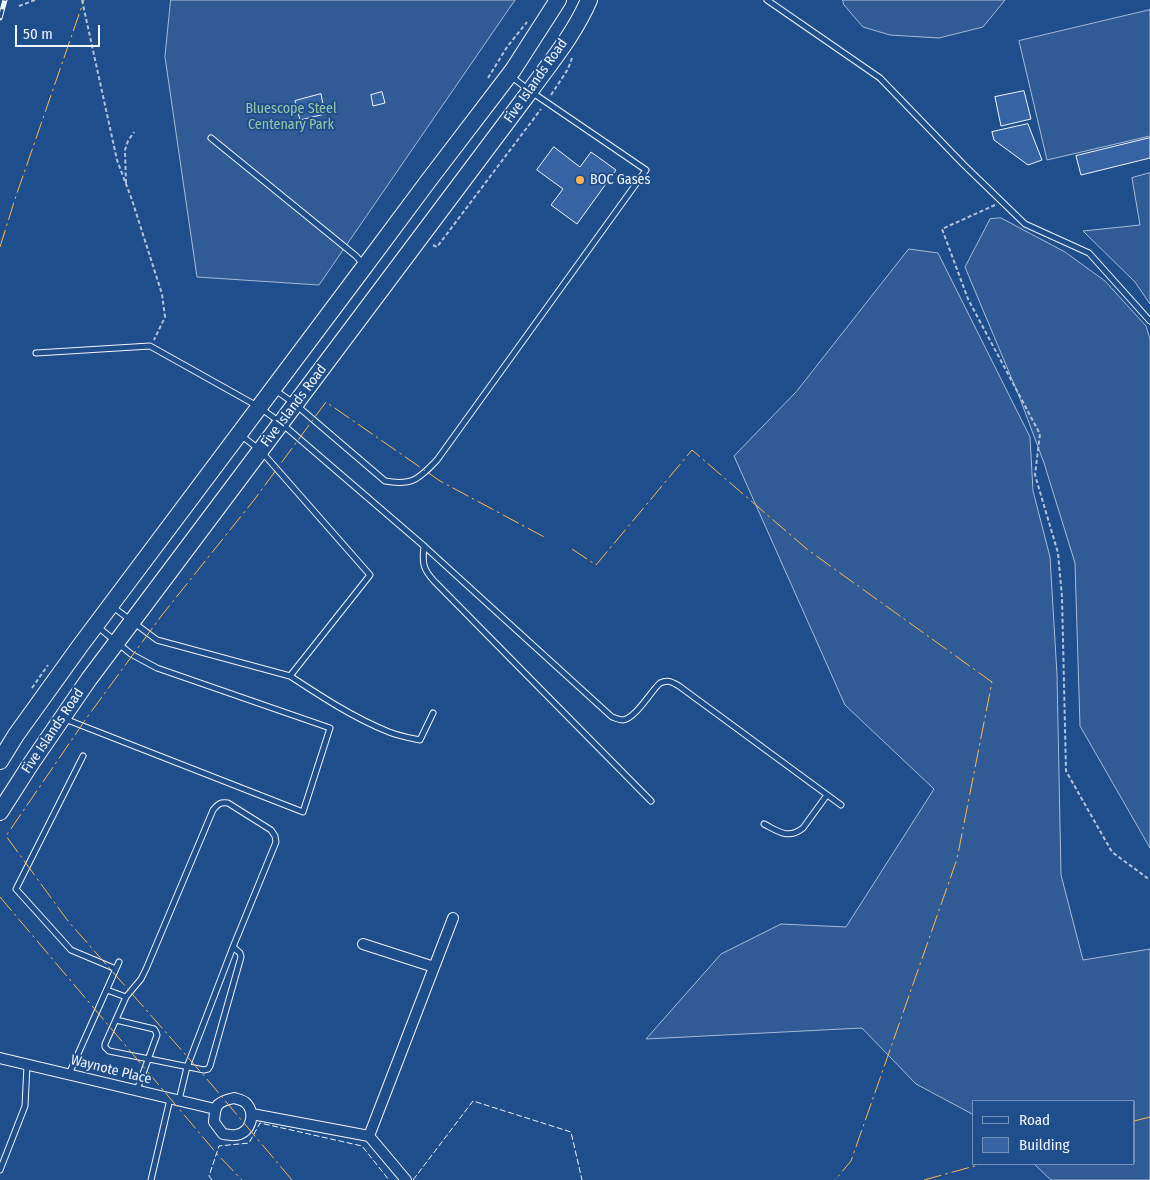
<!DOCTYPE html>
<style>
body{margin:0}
#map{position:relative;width:1150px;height:1180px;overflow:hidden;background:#1f4e8c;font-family:"Fira Sans Condensed",sans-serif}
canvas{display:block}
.legend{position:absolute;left:972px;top:1100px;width:162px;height:65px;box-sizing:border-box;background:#1f4e8c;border:1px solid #7391ba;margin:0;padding:6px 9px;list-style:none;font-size:15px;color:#f2f6ff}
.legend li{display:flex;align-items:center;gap:10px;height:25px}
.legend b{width:25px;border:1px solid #7391ba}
.scale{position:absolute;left:15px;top:25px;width:85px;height:22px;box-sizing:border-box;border:2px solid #f2f6ff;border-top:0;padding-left:6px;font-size:15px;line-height:18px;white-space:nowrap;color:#f2f6ff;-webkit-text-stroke:4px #1f4e8c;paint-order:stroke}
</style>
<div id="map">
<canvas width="1150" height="1180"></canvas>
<ul class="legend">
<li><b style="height:6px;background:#1f4e8c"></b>Road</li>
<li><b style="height:14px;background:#3563a3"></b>Building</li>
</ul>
<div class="scale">50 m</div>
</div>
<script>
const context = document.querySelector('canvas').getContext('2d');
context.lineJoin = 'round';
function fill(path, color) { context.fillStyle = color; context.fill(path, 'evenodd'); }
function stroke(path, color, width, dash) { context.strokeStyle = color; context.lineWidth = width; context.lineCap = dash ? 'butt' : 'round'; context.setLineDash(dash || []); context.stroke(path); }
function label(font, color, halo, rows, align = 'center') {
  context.font = font + ' "Fira Sans Condensed",sans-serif'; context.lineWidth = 4; context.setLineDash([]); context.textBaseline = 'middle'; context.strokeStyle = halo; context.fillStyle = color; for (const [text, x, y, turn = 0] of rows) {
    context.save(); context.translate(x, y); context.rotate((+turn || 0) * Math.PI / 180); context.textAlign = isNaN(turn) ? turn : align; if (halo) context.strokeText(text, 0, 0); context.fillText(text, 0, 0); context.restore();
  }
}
const built = new Path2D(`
 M171 0H515L319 285 197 277 165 57Z
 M843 0H1005L983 27 939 38 890 35 863 27 844 5Z
 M1150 10V136L1047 160 1019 41Z
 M1150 173V304L1135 282 1083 231 1140 225 1132 178Z
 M1001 218 1065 252 1105 281 1146 326 1150 339V848L1080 726 1075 563 1044 463 1019 396 965 267 990 219Z
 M909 249 938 253 1030 437 1033 491 1050 557 1057 675 1061 875 1083 960 1150 949V1180H1051L1034 1164H1134V1101H974V1115L916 1084 862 1028 646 1039 721 954 781 924 846 927 934 789 845 705 734 456 796 392Z`);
const building = new Path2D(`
 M1024 91 1031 119 1001 126 995 97Z
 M382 92 385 103 373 106 371 95Z
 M321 94 325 114 300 120 295 101Z
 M1028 124 1042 160 1028 165 994 140 992 132Z
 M1150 138V158L1081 175 1076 156Z
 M554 147 580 167 591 152 616 170 577 224 551 205 563 189 537 170Z`);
const path = new Path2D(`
 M82 0 117 160 132 200 162 294 165 317 154 340
 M19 6 35 0
 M488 78 507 47 527 22
 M551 95 568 69 572 58
 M126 183 125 150 128 141 134 132
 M995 205 942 229 968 299 1040 434 1035 475 1058 553 1062 597 1066 771 1112 852 1150 880
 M433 245 437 247 541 109
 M32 688 48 665`);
const service = new Path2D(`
 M767 0 880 78 963 164 1025 224 1089 253 1150 321
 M211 138 356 256 363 264
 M36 353 150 346 259 407 281 423 424 546 612 717C615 718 619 720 623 720 636 718 651 691 660 683 668 679 672 682 679 686L841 805
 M275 390 295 404 385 481C412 486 419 479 437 460L646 170 530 91 512 77
 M424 546C422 563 423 569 434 581L651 801
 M113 607 157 640 290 676 370 575 261 451 242 436
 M290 676C322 697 354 718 389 732 399 736 410 738 420 740L433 713
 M65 719 303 812 330 728 157 668 131 654 98 627
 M83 756 16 889 71 950 116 969
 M764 824C778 831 788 840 803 828L827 795
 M107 990 126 997
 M116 1020 154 1029 156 1032 157 1035 137 1090
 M69 1074 119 962
 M179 1100 187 1067 233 947 276 842 275 836 271 830 228 803C220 802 218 804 213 810L146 969 141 979 126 997 105 1044V1047L109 1051 204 1070 208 1069 210 1066 241 957 240 953 233 947
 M0 1170 25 1106 27 1065
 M151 1180 170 1099`);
const minor = new Path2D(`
 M363 944 434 967
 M0 1058 215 1109
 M234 1098C237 1099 243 1100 246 1103 256 1113 251 1133 236 1135 232 1136 227 1134 223 1134L214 1122C215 1104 217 1102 234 1098Z
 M252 1114 369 1136 453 918
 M369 1136 406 1180`);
const primary = new Path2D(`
 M0 761 16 735 80 646 365 266 429 180 513 70 558 0
 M0 812 30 765 89 679 530 91C551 62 575 33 589 0`);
const rail = new Path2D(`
 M0 18 5 0`);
const fence = new Path2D(`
 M212 1180 209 1176 219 1146 249 1143 260 1123 362 1146 389 1180
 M413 1180 473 1101 571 1132 582 1180`);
const power = new Path2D(`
 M0 247 15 199 84 0
 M572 549 596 565 692 450 808 550 992 682 957 859 851 1161 835 1180
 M0 897 218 1155 242 1180
 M1134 1121 1150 1117
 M292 1180 206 1078 68 921 6 836 88 716 162 615 254 500 326 402 440 481 546 538
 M924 1180 982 1164`);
const markers = [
 [580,180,5,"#ffb74d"]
];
const streetNames = [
 ["Five Islands Road",536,81,-55],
 ["Five Islands Road",294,406,-53],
 ["Five Islands Road",53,731,-56],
 ["Waynote Place",111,1070,14]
];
const parkNames = [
 ["Bluescope Steel",291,109],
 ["Centenary Park",291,125]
];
const poiNames = [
 ["BOC Gases",590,180]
];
fill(built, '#305b95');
stroke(built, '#a8bbd7', 1);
fill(building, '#3563a3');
stroke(building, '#f2f6ff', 1);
stroke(service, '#f2f6ff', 7);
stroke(minor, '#f2f6ff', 12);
stroke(primary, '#f2f6ff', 18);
stroke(path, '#b3c4dc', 2, [4, 2.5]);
stroke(service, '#1f4e8c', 5);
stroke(minor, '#1f4e8c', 10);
stroke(primary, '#1f4e8c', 16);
stroke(rail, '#f2f6ff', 5);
stroke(rail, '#1f4e8c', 3, [9]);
stroke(fence, '#f2f6ff', 1, [6, 2.5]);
stroke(power, '#ffb74d', 1, [18, 4, 2.5, 4]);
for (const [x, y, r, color] of markers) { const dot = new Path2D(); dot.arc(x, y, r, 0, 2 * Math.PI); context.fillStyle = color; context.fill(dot); stroke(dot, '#1f4e8c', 2); }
label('14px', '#f2f6ff', '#1f4e8c', streetNames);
label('14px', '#97c8a6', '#1f4e8c', parkNames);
label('14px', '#f2f6ff', '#1f4e8c', poiNames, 'left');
</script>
